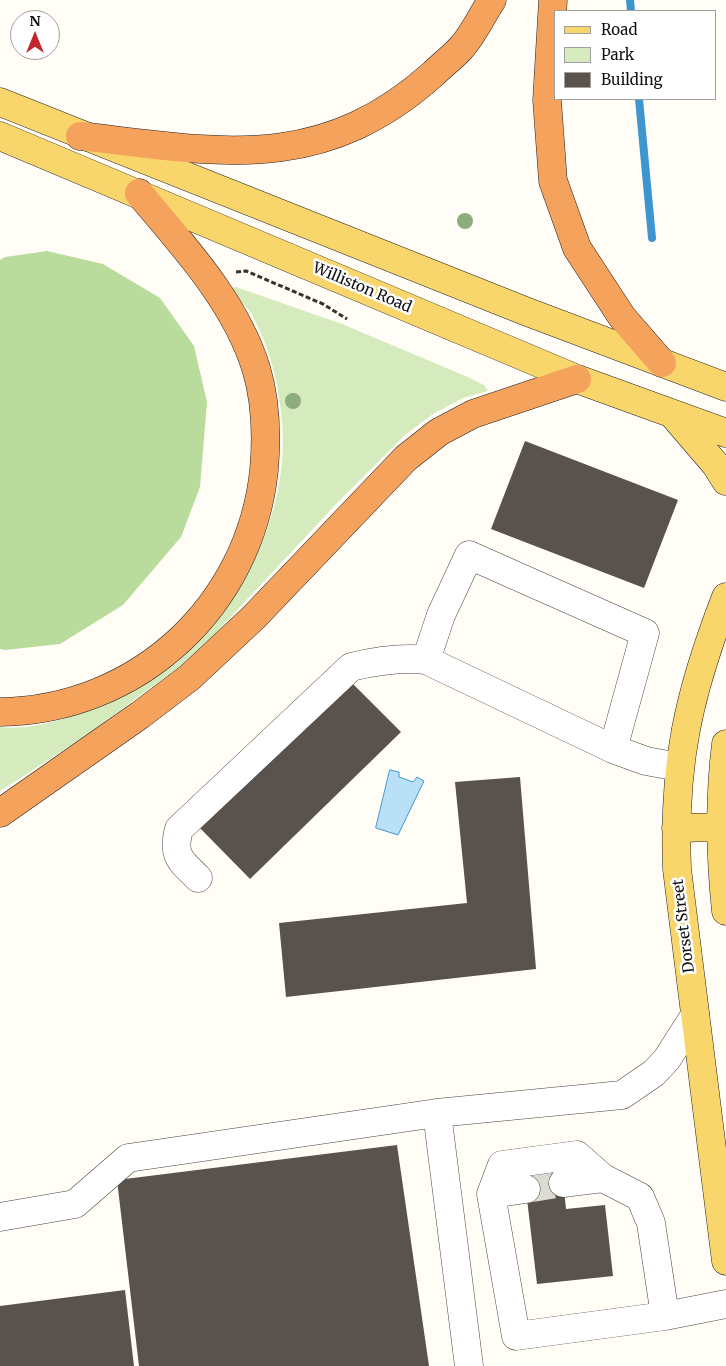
<!DOCTYPE html>
<style>
body{margin:0}
#map{position:relative;width:726px;height:1366px;overflow:hidden;background:#fffdf5;font-family:Merriweather,serif}
canvas{display:block}
.legend{position:absolute;left:554px;top:10px;width:162px;height:90px;box-sizing:border-box;background:#fff;border:1px solid #a0a0a0;margin:0;padding:6px 9px;list-style:none;font-size:15px;color:#111}
.legend li{display:flex;align-items:center;gap:10px;height:25px}
.legend b{width:25px;border:1px solid #a0a0a0}
.north{position:absolute;left:10px;top:10px;width:50px;height:50px;box-sizing:border-box;background:#fff;border:1px solid #a0a0a0;border-radius:50%;rotate:0deg;font-size:14px;font-weight:700;line-height:20px;text-align:center;color:#111}
.north::after{content:'';display:block;margin:auto;width:18px;height:22px;background:#c4262e;clip-path:polygon(50% 0,100% 100%,50% 72%,0 100%)}
</style>
<div id="map">
<canvas width="726" height="1366"></canvas>
<ul class="legend">
<li><b style="height:6px;background:#f9d66b"></b>Road</li>
<li><b style="height:14px;background:#d5ebbd"></b>Park</li>
<li><b style="height:14px;background:#5a524d"></b>Building</li>
</ul>
<div class="north">N</div>
</div>
<script>
const context = document.querySelector('canvas').getContext('2d');
context.lineJoin = 'round';
function fill(path, color) { context.fillStyle = color; context.fill(path, 'evenodd'); }
function stroke(path, color, width, dash) { context.strokeStyle = color; context.lineWidth = width; context.lineCap = dash ? 'butt' : 'round'; context.setLineDash(dash || []); context.stroke(path); }
function label(font, color, halo, rows, align = 'center') {
  context.font = font + ' Merriweather,serif'; context.lineWidth = 5; context.setLineDash([]); context.textBaseline = 'middle'; context.strokeStyle = halo; context.fillStyle = color; for (const [text, x, y, turn = 0] of rows) {
    context.save(); context.translate(x, y); context.rotate((+turn || 0) * Math.PI / 180); context.textAlign = isNaN(turn) ? turn : align; if (halo) context.strokeText(text, 0, 0); context.fillText(text, 0, 0); context.restore();
  }
}
const green = new Path2D(`
 M236 287 342 324 470 378 484 385 488 391 463 398 433 414 406 434 338 502 211 638 180 666 81 739 0 791V727C27 730 56 722 81 713 108 704 128 692 152 678 161 673 171 668 178 662 246 601 293 504 281 412 277 376 269 347 252 315 247 305 234 299 232 288Z`);
const forest = new Path2D(`
 M47 251 103 264 160 298 194 346 207 402 200 487 181 537 123 605 60 644 5 650 0 649V260L5 257Z`);
const water = new Path2D(`
 M390 770 399 772V777L413 782 417 777 424 781 398 835 376 828Z`);
const stream = new Path2D(`
 M630 0 631 11
 M639 99 652 238`);
const building = new Path2D(`
 M525 441 678 500 644 588 491 529Z
 M348 679 401 732 250 879 198 826Z
 M520 777 536 969 286 997 279 923 467 903 455 782Z
 M397 1145 429 1366H139L117 1180Z
 M561 1160 566 1209 605 1205 613 1276 537 1284 523 1165Z
 M125 1290 134 1366H0V1306Z`);
const minorTunnel = new Path2D(`
 M526 1189 563 1183`);
const path = new Path2D(`
 M236 272 246 271 323 304 347 319`);
const minor = new Path2D(`
 M613 749 645 633 469 555 441 615 426 660 613 749 646 761 679 767
 M198 878C180 860 172 856 179 829L351 667C376 661 400 657 426 660
 M437 1113 622 1095 654 1073 667 1059 695 1015
 M563 1183 603 1178
 M491 1194 526 1189
 M0 1217 75 1204 128 1158 437 1113 469 1366
 M665 1316 651 1223 640 1197 603 1178 577 1155 502 1165 491 1194 516 1336 665 1316 726 1304`);
const major = new Path2D(`
 M0 102 525 311 726 387
 M0 136 577 379 726 433
 M674 416 716 465 726 481
 M726 597C688 695 673 764 677 869L726 1261
 M726 744C719 800 720 854 726 911
 M676 828 720 827`);
const highway = new Path2D(`
 M553 0 547 100 553 181 577 248 622 317 662 363
 M80 136C218 152 320 175 433 74 442 65 453 57 461 48 473 35 482 15 492 0
 M0 712C138 710 250 606 264 470 267 436 266 401 256 368 235 301 184 247 139 193
 M0 813 140 715 190 677 254 617 406 458 439 432 473 414 577 379`);
const trees = [
 [465,221],
 [293,401]
];
const streetNames = [
 ["Williston Road",362,288,23],
 ["Dorset Street",684,926,-97]
];
fill(green, '#d5ebbd');
fill(forest, '#b9dc9c');
fill(water, '#b9e0f7');
stroke(water, '#3f96cf', 1);
stroke(stream, '#3f96cf', 8);
fill(building, '#5a524d');
stroke(minorTunnel, '#dbdad3', 28, [28, 14]);
stroke(minor, '#444', 29);
stroke(major, '#222', 29);
stroke(highway, '#222', 29);
stroke(path, '#333', 3, [5, 2.5]);
stroke(minor, '#fff', 28);
stroke(major, '#f9d66b', 28);
stroke(highway, '#f5a25d', 28);
context.fillStyle = '#8dad7f';
for (const [x, y] of trees) { context.beginPath(); context.arc(x, y, 8, 0, 2 * Math.PI); context.fill(); }
label('15px', '#111', '#fff', streetNames);
</script>
